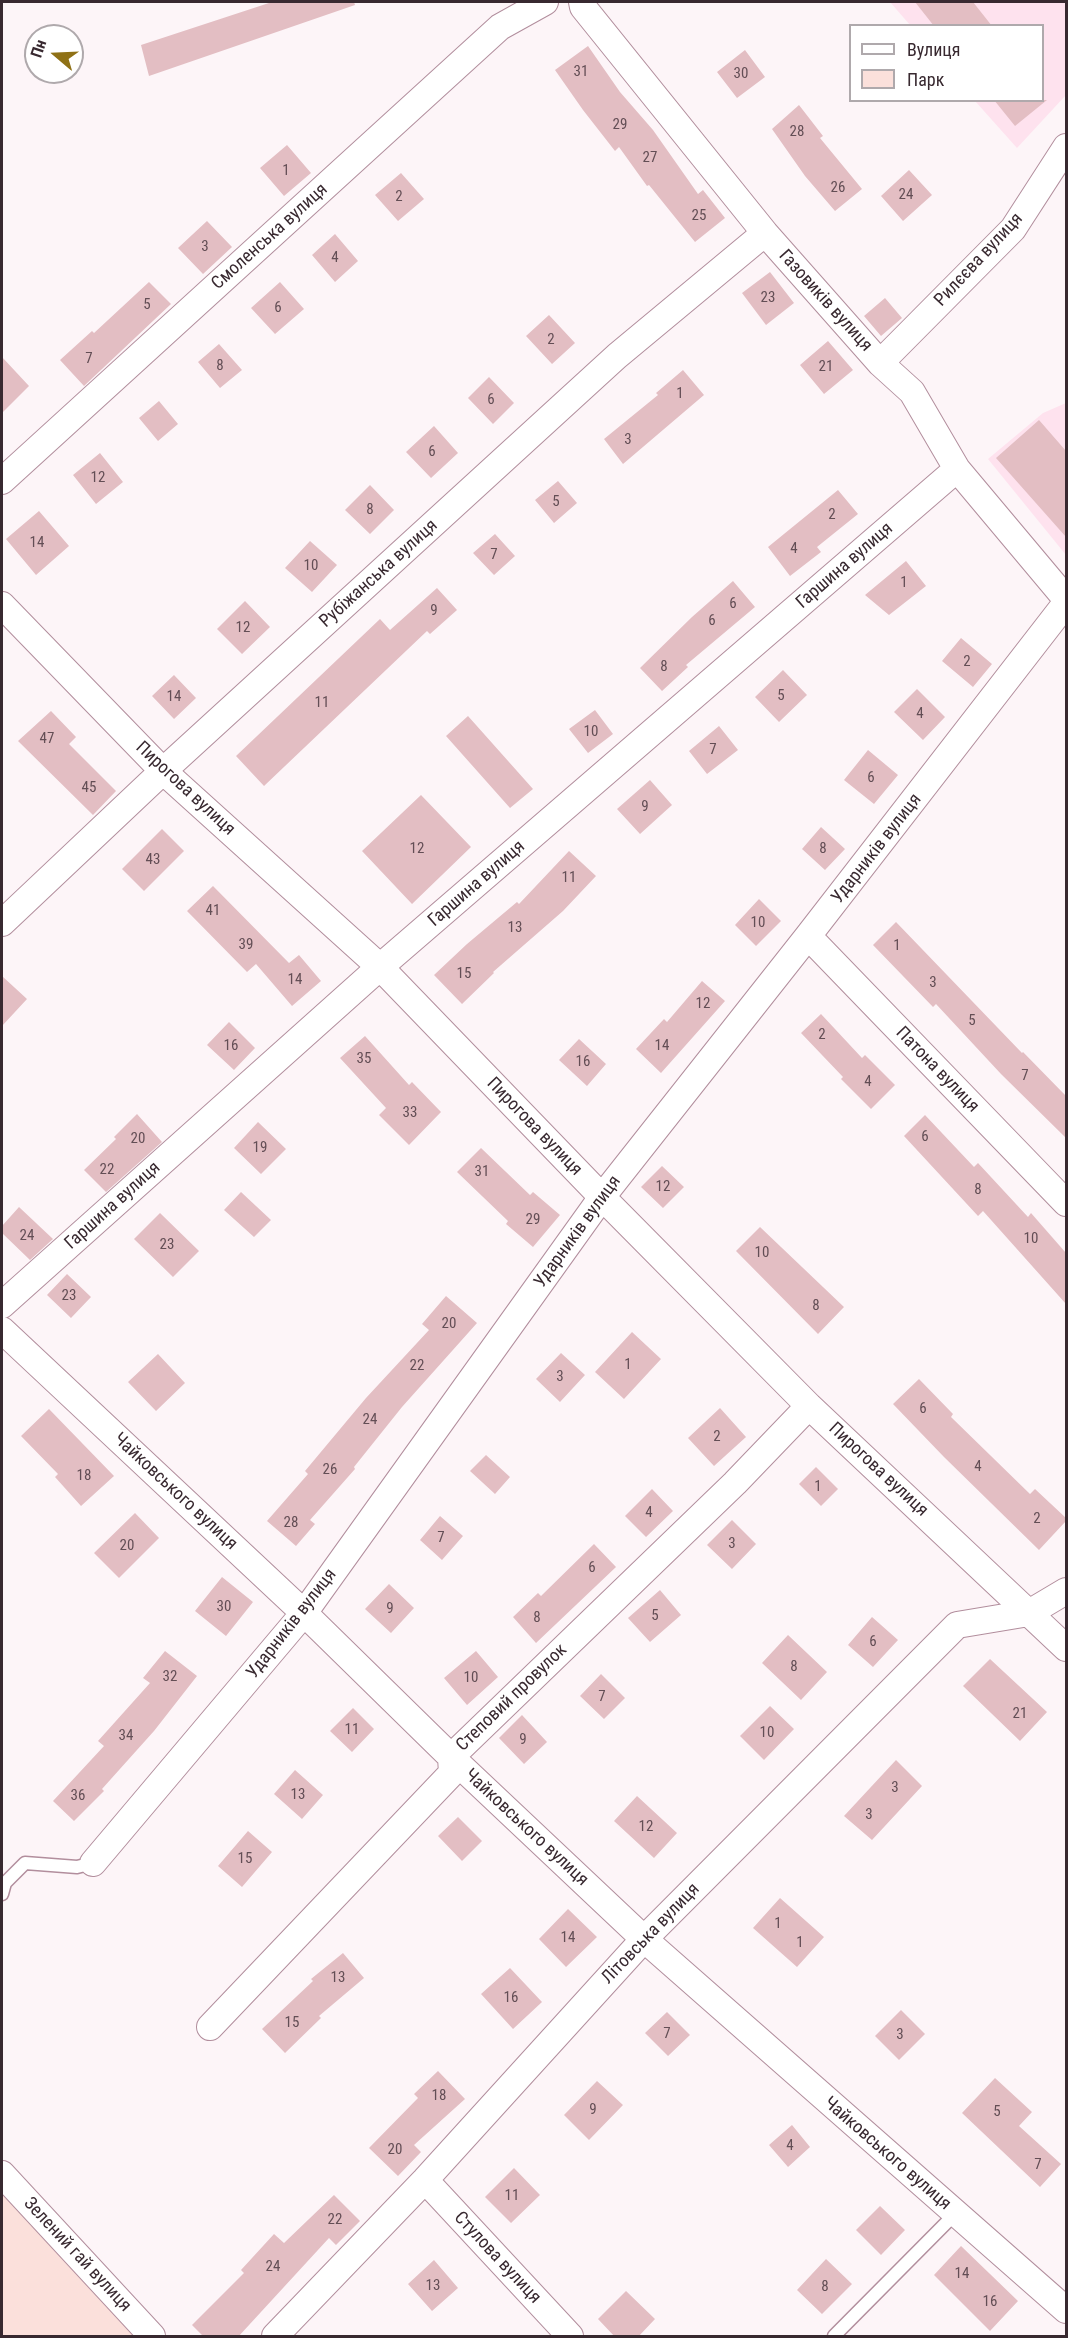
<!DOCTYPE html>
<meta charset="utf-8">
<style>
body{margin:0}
#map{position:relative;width:1068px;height:2338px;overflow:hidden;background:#fdf5f8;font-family:"Roboto Condensed",sans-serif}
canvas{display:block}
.frame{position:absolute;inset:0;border:3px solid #382930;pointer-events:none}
.legend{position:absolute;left:849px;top:24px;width:195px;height:78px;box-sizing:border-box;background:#fff;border:2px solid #afa9ac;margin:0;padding:8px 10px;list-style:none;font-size:18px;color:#382930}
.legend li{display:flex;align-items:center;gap:12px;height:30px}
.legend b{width:30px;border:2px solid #afa9ac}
.north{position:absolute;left:24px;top:24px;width:60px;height:60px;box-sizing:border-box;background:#fff;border:2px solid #afa9ac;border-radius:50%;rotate:289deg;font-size:16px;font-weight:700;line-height:24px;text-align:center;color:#382930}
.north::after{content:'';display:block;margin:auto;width:21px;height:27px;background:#8f7116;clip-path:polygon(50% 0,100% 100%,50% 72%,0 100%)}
</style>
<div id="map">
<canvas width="1068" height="2338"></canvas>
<div class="frame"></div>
<ul class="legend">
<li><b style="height:8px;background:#fff"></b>Вулиця</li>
<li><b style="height:16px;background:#fbe0db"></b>Парк</li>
</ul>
<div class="north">Пн</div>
</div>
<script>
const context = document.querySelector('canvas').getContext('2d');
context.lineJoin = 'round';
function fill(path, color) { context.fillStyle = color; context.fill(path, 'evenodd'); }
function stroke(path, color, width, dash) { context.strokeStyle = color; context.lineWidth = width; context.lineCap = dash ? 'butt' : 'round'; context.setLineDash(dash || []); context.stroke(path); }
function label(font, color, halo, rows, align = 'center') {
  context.font = font + ' "Roboto Condensed",sans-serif'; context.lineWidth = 4.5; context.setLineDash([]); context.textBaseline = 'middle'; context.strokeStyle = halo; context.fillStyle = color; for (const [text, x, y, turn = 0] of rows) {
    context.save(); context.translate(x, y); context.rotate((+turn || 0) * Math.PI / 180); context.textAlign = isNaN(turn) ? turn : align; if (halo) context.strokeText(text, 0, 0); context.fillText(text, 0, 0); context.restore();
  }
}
const built = new Path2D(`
 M890 2H1066V95L1017 148 975 101 1042 100V26L910 25Z
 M1066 403V555L988 459 1043 413Z`);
const green = new Path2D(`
 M2 2190 140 2336H2Z`);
const building = new Path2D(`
 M272 2H354L355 5 149 76 141 45Z
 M915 2H973L992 26H934Z
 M588 46 620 92 653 130 698 194 703 190 725 218 695 242 649 185 647 186 619 147 615 151 583 110 555 70Z
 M745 50 765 77 737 98 717 72Z
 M994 100H1047L1015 126Z
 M799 105 823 136 820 138 862 189 835 211 805 176 772 129Z
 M287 145 311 173 284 196 260 168Z
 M909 170 932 195 903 221 881 196Z
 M401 173 424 199 398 221 375 195Z
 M207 221 232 247 203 274 178 248Z
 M335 234 358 261 335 282 312 255Z
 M770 272 794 303 766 325 742 293Z
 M149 282 171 304 84 386 60 360 92 331 94 333Z
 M280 282 304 309 275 334 251 308Z
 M885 298 902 318 881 336 864 316Z
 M549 315 575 343 552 364 526 336Z
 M828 341 853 370 824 394 800 365Z
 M219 344 242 370 220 388 198 362Z
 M2 357 29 386 2 413Z
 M683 370 704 395 623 464 604 439 658 395 656 393Z
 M489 377 514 403 493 424 468 398Z
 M159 401 178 424 158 441 139 418Z
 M1039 420 1066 451V537L996 458Z
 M434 426 458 453 431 478 406 452Z
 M100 453 123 482 96 504 73 475Z
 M558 481 577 503 554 523 535 500Z
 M370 485 394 510 370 534 345 510Z
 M838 490 858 514 817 547 821 552 790 576 768 547Z
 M39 511 69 546 36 575 6 539Z
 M495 534 515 556 494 575 473 553Z
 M310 541 337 565 312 592 285 568Z
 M906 561 926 586 889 615 865 595Z
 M733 581 755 607 686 665 688 667 662 691 640 668 692 617Z
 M437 588 457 610 430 634 427 631 264 786 236 756 380 619 390 630Z
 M245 601 270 627 242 654 217 629Z
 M961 638 992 664 973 687 942 661Z
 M783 670 807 695 779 722 755 697Z
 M174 675 196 698 174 719 152 696Z
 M917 689 945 717 923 740 894 712Z
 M595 710 613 734 588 753 569 729Z
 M51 711 76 737 69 744 116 791 93 815 18 741Z
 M468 716 533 789 510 808 446 736Z
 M719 726 738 750 707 774 689 751Z
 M868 750 898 775 874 804 844 780Z
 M650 780 672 805 640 834 617 809Z
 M421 795 471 847 412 904 362 851Z
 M821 827 845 849 825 870 802 849Z
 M162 829 184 851 144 891 122 869Z
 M569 851 596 876 563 911 493 972 494 973 462 1004 434 975 467 944 517 902 519 904Z
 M213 886 289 963 299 955 321 981 292 1006 256 964 247 972 187 911Z
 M759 899 781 921 756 946 735 925Z
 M896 922 1022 1053 1023 1052 1066 1096V1138L1001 1074 936 1004 933 1007 873 945Z
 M2 976 27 999 2 1026Z
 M702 981 725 1001 661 1073 636 1049 664 1019 667 1022Z
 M821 1014 862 1058 865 1055 895 1085 871 1109 841 1079 843 1077 801 1033Z
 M229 1022 255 1048 234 1070 207 1045Z
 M365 1036 409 1085 412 1082 441 1112 409 1145 379 1115 386 1108 340 1058Z
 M579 1039 606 1064 587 1086 559 1060Z
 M137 1114 162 1142 106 1192 84 1170 116 1139 114 1137Z
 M925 1115 974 1167 978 1163 1028 1217 1031 1213 1066 1253V1304L983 1211 978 1216 904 1136Z
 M258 1122 286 1149 261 1174 234 1148Z
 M481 1148 530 1195 533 1192 560 1215 533 1247 506 1224 508 1221 457 1172Z
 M662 1166 684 1187 663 1208 641 1187Z
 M241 1192 271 1220 254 1237 224 1210Z
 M19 1207 53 1239 30 1260 2 1233V1226Z
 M160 1213 199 1251 173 1277 134 1239Z
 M760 1227 844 1307 818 1334 736 1251Z
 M67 1274 91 1297 71 1318 47 1295Z
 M446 1296 477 1323 402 1407 354 1467 355 1469 310 1520 315 1524 296 1546 267 1521 308 1474 305 1471 366 1398 429 1330 422 1324Z
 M632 1332 661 1359 624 1399 595 1372Z
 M561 1353 585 1375 560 1402 536 1379Z
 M158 1354 185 1383 156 1411 128 1382Z
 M919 1379 953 1414 951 1417 1030 1494 1035 1489 1066 1518V1521L1039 1550 944 1457 893 1404Z
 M720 1408 746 1437 714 1466 688 1438Z
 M49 1409 114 1476 81 1506 55 1477 58 1474 21 1436Z
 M486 1455 510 1477 495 1494 470 1471Z
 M816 1467 838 1489 821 1506 799 1484Z
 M652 1489 673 1511 646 1537 625 1516Z
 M135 1513 159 1538 119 1578 94 1553Z
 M440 1516 463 1536 442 1560 420 1540Z
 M732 1520 756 1544 732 1569 707 1545Z
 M594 1544 616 1567 536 1643 513 1617 538 1593 541 1596Z
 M222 1577 253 1602 226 1636 195 1611Z
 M389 1584 414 1608 391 1633 365 1609Z
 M660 1590 681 1615 650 1642 628 1618Z
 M872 1617 898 1640 873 1667 848 1645Z
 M788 1635 827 1672 801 1700 762 1663Z
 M165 1651 197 1676 154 1731 102 1789 104 1791 74 1821 53 1801 104 1746 98 1741 150 1683 143 1678Z
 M476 1651 498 1677 467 1705 444 1678Z
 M990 1659 1047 1712 1020 1741 963 1686Z
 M601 1674 625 1698 604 1719 580 1696Z
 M770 1706 794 1729 764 1760 740 1736Z
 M353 1708 374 1729 352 1752 330 1731Z
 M522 1715 547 1742 524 1764 499 1738Z
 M896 1760 922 1786 872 1840 844 1816Z
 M295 1770 323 1795 302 1819 274 1794Z
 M637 1796 677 1833 654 1858 614 1821Z
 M458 1817 482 1841 462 1861 438 1836Z
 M248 1831 272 1852 242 1887 218 1866Z
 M780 1898 824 1937 797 1967 753 1928Z
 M568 1909 597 1937 566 1967 539 1939Z
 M343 1953 364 1978 319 2016 321 2018 285 2053 262 2029 313 1981 311 1979Z
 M510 1968 542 2002 513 2029 481 1994Z
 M901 2010 925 2034 899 2060 875 2036Z
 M667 2012 690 2035 668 2056 645 2033Z
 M438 2071 465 2099 414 2145 421 2152 398 2176 369 2148 418 2098 414 2094Z
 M995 2078 1032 2112 1019 2126 1061 2164 1040 2187 962 2113Z
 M597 2081 623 2105 589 2140 564 2115Z
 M792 2125 810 2147 788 2167 769 2145Z
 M514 2168 540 2195 511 2223 485 2197Z
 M334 2195 360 2221 336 2245 329 2238 238 2337H204L192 2325 244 2273 241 2270 274 2234 284 2243Z
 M880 2206 905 2230 881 2255 856 2230Z
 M961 2246 1018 2301 990 2331 934 2275Z
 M826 2259 852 2284 822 2314 797 2290Z
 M434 2260 458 2288 432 2311 408 2284Z
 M626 2291 655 2319 638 2337H615L598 2319Z`);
const service = new Path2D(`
 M2 1894 5 1883 25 1863 77 1867 93 1863
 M834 2336 955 2214`);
const minor = new Path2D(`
 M582 2 583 7 765 233 880 363 912 392 957 469 1066 599
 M880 363 1013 229 1066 147
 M2 481 500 27 545 2
 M2 605 163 771 380 967 602 1197 809 1406 1066 1648
 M2 923 163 771 617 356 765 233
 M808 936 1066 1203
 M2 1305 380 967 957 469
 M2 1330 304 1613 451 1757 644 1939 1066 2310
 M93 1863 304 1613 602 1197 808 936 1066 603
 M210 2027 452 1773 451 1757 735 1483 809 1406
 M2 2174 152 2336
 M425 2180 570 2336
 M275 2336 425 2180 644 1939 957 1625 1029 1613 1066 1591`);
const numberNames = [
 ["31",581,72],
 ["30",741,74],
 ["29",620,125],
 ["28",797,132],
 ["27",650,158],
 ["1",286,171],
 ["26",838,188],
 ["24",906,195],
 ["2",399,197],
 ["25",699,216],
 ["3",205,247],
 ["4",335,258],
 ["23",768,298],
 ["5",147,305],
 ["6",278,308],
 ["2",551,340],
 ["7",89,359],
 ["8",220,366],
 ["21",826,367],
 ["1",680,394],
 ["6",491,400],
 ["3",628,440],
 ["6",432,452],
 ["12",98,478],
 ["5",556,502],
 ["8",370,510],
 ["2",832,515],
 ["14",37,543],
 ["4",794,549],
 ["7",494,555],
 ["10",311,566],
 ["1",904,583],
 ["6",733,604],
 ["9",434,611],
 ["6",712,621],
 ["12",243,628],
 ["2",967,662],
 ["8",664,667],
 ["5",781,696],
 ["14",174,697],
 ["11",322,703],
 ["4",920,714],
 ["10",591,732],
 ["47",47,739],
 ["7",713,750],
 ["6",871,778],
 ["45",89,788],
 ["9",645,807],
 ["12",417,849],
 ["8",823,849],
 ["43",153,860],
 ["11",569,878],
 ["41",213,911],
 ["10",758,923],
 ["13",515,928],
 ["39",246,945],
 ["1",897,946],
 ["15",464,974],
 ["14",295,980],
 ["3",933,983],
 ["12",703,1004],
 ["5",972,1021],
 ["2",822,1035],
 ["16",231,1046],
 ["14",662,1046],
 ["35",364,1059],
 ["16",583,1062],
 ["7",1025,1076],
 ["4",868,1082],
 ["33",410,1113],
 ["6",925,1137],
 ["20",138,1139],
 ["19",260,1148],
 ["22",107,1170],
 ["31",482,1172],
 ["12",663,1187],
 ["8",978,1190],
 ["29",533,1220],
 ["24",27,1236],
 ["10",1031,1239],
 ["23",167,1245],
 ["10",762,1253],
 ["23",69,1296],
 ["8",816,1306],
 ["20",449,1324],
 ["1",628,1365],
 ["22",417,1366],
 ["3",560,1377],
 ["6",923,1409],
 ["24",370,1420],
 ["2",717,1437],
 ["4",978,1467],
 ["26",330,1470],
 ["18",84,1476],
 ["1",818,1487],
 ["4",649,1513],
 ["2",1037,1519],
 ["28",291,1523],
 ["7",441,1538],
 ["3",732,1544],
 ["20",127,1546],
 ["6",592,1568],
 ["30",224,1607],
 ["9",390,1609],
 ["5",655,1616],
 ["8",537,1618],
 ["6",873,1642],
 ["8",794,1667],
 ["32",170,1677],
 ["10",471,1678],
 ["7",602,1697],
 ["21",1020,1714],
 ["11",352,1730],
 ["10",767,1733],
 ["34",126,1736],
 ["9",523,1740],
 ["3",895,1788],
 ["13",298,1795],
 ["36",78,1796],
 ["3",869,1815],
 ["12",646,1827],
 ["15",245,1859],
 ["1",778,1924],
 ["14",568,1938],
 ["1",800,1943],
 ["13",338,1978],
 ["16",511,1998],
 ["15",292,2023],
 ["7",667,2034],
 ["3",900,2035],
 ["18",439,2096],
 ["9",593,2110],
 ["5",997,2112],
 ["4",790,2146],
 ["20",395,2150],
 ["7",1038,2165],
 ["11",512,2196],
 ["22",335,2220],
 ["24",273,2267],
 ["14",962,2274],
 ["13",433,2286],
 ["8",825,2287],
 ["16",990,2302]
];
const streetNames = [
 ["Смоленська вулиця",270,237,-42],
 ["Рилєєва вулиця",979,260,-47],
 ["Газовиків вулиця",825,301,48],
 ["Гаршина вулиця",845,566,-41],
 ["Рубіжанська вулиця",379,574,-42],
 ["Пирогова вулиця",185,789,43],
 ["Ударників вулиця",877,849,-52],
 ["Гаршина вулиця",477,884,-41],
 ["Патона вулиця",937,1070,46],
 ["Пирогова вулиця",534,1127,46],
 ["Гаршина вулиця",113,1206,-42],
 ["Ударників вулиця",578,1232,-54],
 ["Пирогова вулиця",878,1470,43],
 ["Чайковського вулиця",175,1492,43],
 ["Ударників вулиця",292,1624,-52],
 ["Степовий провулок",512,1698,-44],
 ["Чайковського вулиця",526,1828,43],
 ["Літовська вулиця",651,1934,-46],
 ["Чайковського вулиця",887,2154,41],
 ["Зелений гай вулиця",77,2255,47],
 ["Стулова вулиця",497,2258,47]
];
fill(built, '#fee2ee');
fill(green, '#fbe0db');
fill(building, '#e3bec3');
stroke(service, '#b28e9d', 15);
stroke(minor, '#b28e9d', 28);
stroke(service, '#fff', 12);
stroke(minor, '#fff', 26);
label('15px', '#634e55', null, numberNames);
label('18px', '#382930', '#fff', streetNames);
</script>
